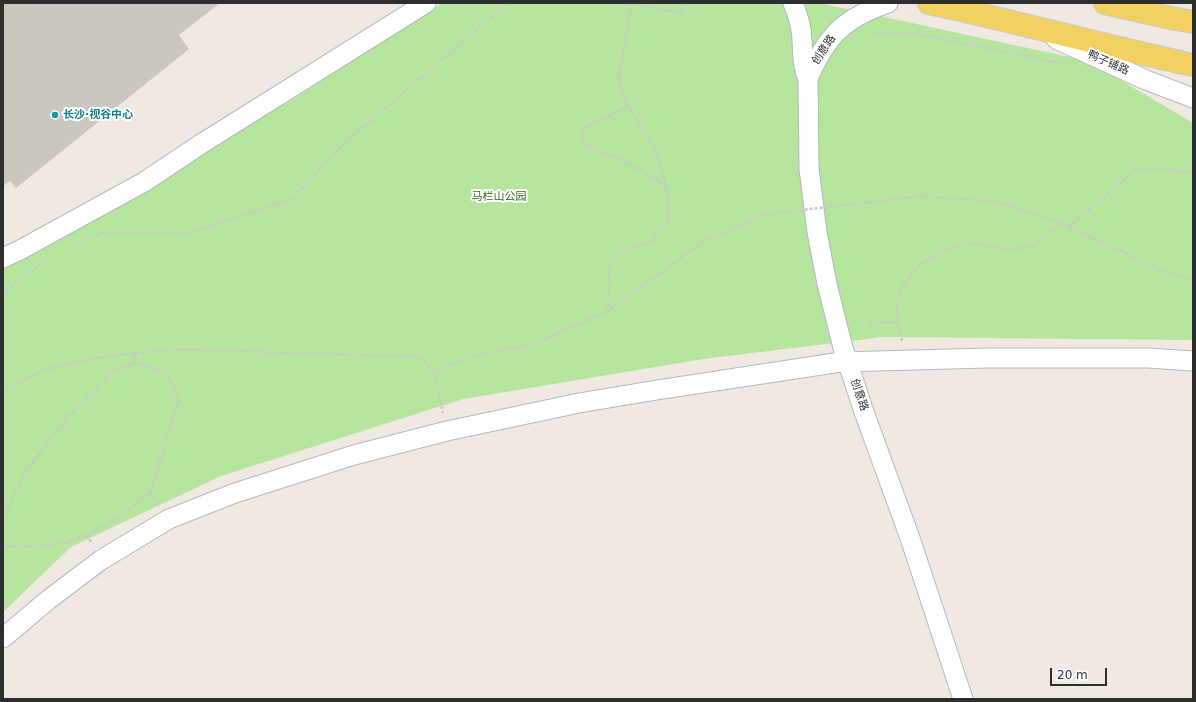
<!DOCTYPE html>
<meta charset="utf-8">
<style>
body{margin:0}
#map{position:relative;width:1196px;height:702px;overflow:hidden;background:#efe9e1;font-family:"DejaVu Sans",sans-serif}
canvas{display:block}
.frame{position:absolute;inset:0;border:4px solid #2e2e2e;pointer-events:none}
.scale{position:absolute;left:1050px;top:668px;width:57px;height:18px;box-sizing:border-box;border:2px solid #2e2e2e;border-top:0;padding-left:5px;font-size:12px;line-height:14px;white-space:nowrap;color:#2e2e2e;-webkit-text-stroke:3px #fff;paint-order:stroke}
</style>
<div id="map">
<canvas width="1196" height="702"></canvas>
<div class="frame"></div>
<div class="scale">20 m</div>
</div>
<script>
const context = document.querySelector('canvas').getContext('2d');
context.lineJoin = 'round';
function fill(path, color) { context.fillStyle = color; context.fill(path, 'evenodd'); }
function stroke(path, color, width, dash) { context.strokeStyle = color; context.lineWidth = width; context.lineCap = dash ? 'butt' : 'round'; context.setLineDash(dash || []); context.stroke(path); }
function label(font, color, halo, rows, align = 'center') {
  context.font = font + ' "DejaVu Sans","Noto Sans SC",sans-serif'; context.lineWidth = 4; context.setLineDash([]); context.textBaseline = 'middle'; context.strokeStyle = halo; context.fillStyle = color; for (const [text, x, y, turn = 0] of rows) {
    context.save(); context.translate(x, y); context.rotate((+turn || 0) * Math.PI / 180); context.textAlign = isNaN(turn) ? turn : align; if (halo) context.strokeText(text, 0, 0); context.fillText(text, 0, 0); context.restore();
  }
}
const green = new Path2D(`
 M442 3H819L1088 61 1193 123V340L883 337 703 359 463 399 221 476 71 547 3 612V262L133 193 297 97Z`);
const building = new Path2D(`
 M3 3H220L179 35 189 49 16 188 10 181 3 186Z`);
const path = new Path2D(`
 M625 3 680 13 689 3
 M871 32 919 34 1061 63
 M627 104 618 112 586 127 581 134 585 144 630 164 666 186
 M920 196 993 201 1062 223 1165 272 1193 280
 M1069 227 1134 171 1156 168 1193 173
 M78 242 103 233H188L293 199 338 149 508 3
 M3 294 46 259
 M608 311 609 266 618 254 651 242 669 219 666 186 655 148 627 104 618 82 631 5
 M869 323 898 322
 M902 341 898 322 897 306 903 284 923 262 946 250 973 243 1009 250 1035 245 1061 224
 M135 353 136 363
 M434 372 443 413
 M3 392 43 370 101 357 175 349 420 357 434 372 468 357 534 344 608 311 705 240
 M150 492 158 504
 M3 521 4 515 25 473 66 419 111 372 136 363 167 372 179 401 150 492 120 517 87 535 64 543 37 547 3 546
 M87 535 92 544`);
const minor = new Path2D(`
 M793 3C798 15 802 28 802 41 803 54 802 66 808 79
 M888 3C844 18 826 36 808 79L809 169 817 232 827 284 843 348 864 412 910 538 963 699
 M1056 39 1146 80 1193 98
 M3 258 20 250 144 182 201 144 426 3
 M3 638 48 600 101 560 169 519 235 493 354 455 447 431 579 403 657 390 841 362 987 358H1148L1193 361`);
const major = new Path2D(`
 M929 3C1018 22 1105 46 1193 65
 M1105 3 1166 17 1193 22`);
const pathBridge = new Path2D(`
 M705 240 768 214 920 196`);
const markers = [
 [55,115,4,"#0f9aa8"]
];
const streetNames = [
 ["创意路",824,50,-56],
 ["鸭子铺路",1108,63,24],
 ["创意路",859,395,71]
];
const cultureNames = [
 ["长沙·视谷中心",63,115]
];
const parkNames = [
 ["马栏山公园",499,197]
];
fill(green, '#b6e59e');
fill(building, '#cbc7bf');
stroke(minor, '#b4b7c1', 21);
stroke(major, '#c9c9c9', 24);
stroke(path, '#c9c9c9', 2.5, [3, 2]);
stroke(minor, '#fff', 19);
stroke(major, '#f2d163', 22);
stroke(pathBridge, '#c9c9c9', 2.5, [3, 2]);
for (const [x, y, r, color] of markers) { const dot = new Path2D(); dot.arc(x, y, r, 0, 2 * Math.PI); context.fillStyle = color; context.fill(dot); stroke(dot, '#fff', 1.5); }
label('11px', '#2e2e2e', '#fff', streetNames);
label('bold 11px', '#0d838f', '#fff', cultureNames, 'left');
label('11px', '#2c6e1b', '#fff', parkNames);
</script>
